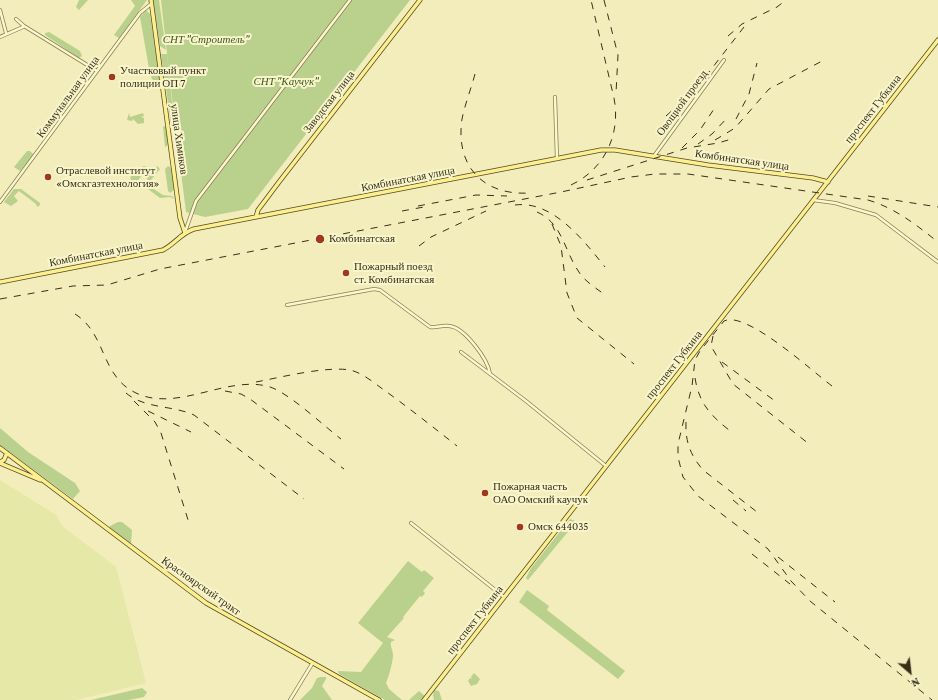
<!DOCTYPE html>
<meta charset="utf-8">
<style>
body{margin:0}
#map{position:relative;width:938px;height:700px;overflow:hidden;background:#f2edba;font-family:"Crimson Pro",serif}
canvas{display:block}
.north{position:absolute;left:890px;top:652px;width:40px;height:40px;-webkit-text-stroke:3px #f9f5cb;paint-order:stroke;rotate:152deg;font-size:11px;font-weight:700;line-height:16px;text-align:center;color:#382f1a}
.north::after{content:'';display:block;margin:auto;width:14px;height:18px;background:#382f1a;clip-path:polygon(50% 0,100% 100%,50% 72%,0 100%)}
</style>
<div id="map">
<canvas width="938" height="700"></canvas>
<div class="north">N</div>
</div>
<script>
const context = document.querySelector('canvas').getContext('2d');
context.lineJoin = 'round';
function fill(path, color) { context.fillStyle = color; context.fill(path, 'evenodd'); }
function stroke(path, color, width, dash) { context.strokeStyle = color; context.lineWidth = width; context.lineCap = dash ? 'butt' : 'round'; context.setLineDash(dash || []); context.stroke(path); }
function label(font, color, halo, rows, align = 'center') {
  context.font = font + ' "Crimson Pro",serif'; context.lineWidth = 4; context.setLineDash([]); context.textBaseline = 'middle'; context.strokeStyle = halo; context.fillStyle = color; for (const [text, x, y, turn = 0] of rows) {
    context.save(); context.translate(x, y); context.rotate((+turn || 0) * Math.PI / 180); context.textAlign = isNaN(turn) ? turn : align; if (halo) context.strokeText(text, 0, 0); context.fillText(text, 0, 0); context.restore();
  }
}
const farmland = new Path2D(`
 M0 480 56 515 62 526 116 567 146 683 76 700H0Z`);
const green = new Path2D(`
 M79 0H88L79 10 76 7Z
 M131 0H147L119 38 114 35 135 6Z
 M153 0H159L166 50 160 46Z
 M161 0H410L248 209 205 217 186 212 178 149 183 139 180 124H175Z
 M146 10 150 14 161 87 152 79 150 74 140 17Z
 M49 32 80 51 82 56 79 58 45 35V33Z
 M161 54H167L174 121 171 123Z
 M129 113 130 117 143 113 144 116 141 117 144 118V123L138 124 133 119 132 121 127 120Z
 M163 126 166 127 168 145 165 147Z
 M27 151H30L34 155 20 171 14 167Z
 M144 166 147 167 132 190 130 187 131 172Z
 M157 166 160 169 151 180 148 181 149 186 163 195 172 196 175 199 170 197 160 198 148 189 147 177Z
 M168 166 171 168 174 190 170 193 168 191 165 169Z
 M14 189H21L40 203V205L37 207 36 204 19 191 14 196 18 201 11 206 4 202Z
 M0 428 28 452 75 483 80 491 73 499 0 445Z
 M570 519 575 521 572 527 528 580 526 578 531 568Z
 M118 522H122L132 530 131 545 109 528 110 526Z
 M408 561 422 572 424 570 434 578 423 591 425 593 422 597 420 596 403 617 404 618 387 637 395 640 391 642C390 647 393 650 393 655 393 661 389 676 386 683L389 689 402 700H385L339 674 338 671 361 672 383 643 358 623Z
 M527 590 549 606 547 610 625 671 618 679 519 602Z
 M474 673 480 679 477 684 471 686 468 681 470 678 472 679 471 677Z
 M321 677H326V679L322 686 332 700H300L312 688 317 678Z
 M142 688 147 692 144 697 129 700H91Z
 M434 690 439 691 442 700H434L433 695Z
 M419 691 425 696 423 700H409Z`);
const minor = new Path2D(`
 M0 10 6 33
 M16 19 24 26 97 71
 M0 37 23 27
 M555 97 557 159
 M654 156 724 60
 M813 200 835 203 876 215 938 262
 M0 202 140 13 151 4
 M185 232 196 201 350 0
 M287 305 374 289 380 290 430 327C436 328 442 325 449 326 464 327 488 359 490 374
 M461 352 526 401 606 466
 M411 523 504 597
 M290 700 312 664`);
const major = new Path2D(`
 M151 0 180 218 185 233
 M256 217 258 210 279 182 420 0
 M0 282 163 250C175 244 181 233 194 229L601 150H615L708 165 813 178 828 182
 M0 448 206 603 379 700
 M0 462 4 460 7 453
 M0 463 40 480
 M424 700 938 40`);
const rail = new Path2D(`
 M604 0 618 55 616 93
 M728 36 742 24 777 7 786 0
 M475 74C471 89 465 104 462 119 455 166 483 196 530 193
 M666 116 695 90 744 27
 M736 119 749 94 757 63
 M715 140 735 128 769 89 824 60
 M698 144 712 134 729 116
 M682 148 700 130 716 106
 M587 180 687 148 718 143 735 138
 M571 185C605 169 621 134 614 98L591 0
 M868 196 938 207
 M515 205C553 200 584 241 605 267
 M418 206 476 195 507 196
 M402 211 424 207
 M537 212C562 223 564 249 577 269 583 280 594 287 604 294
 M552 224 561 246 567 293 577 318 634 364
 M419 246 431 237 486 211
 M0 299 73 286 107 285 160 269 561 192 631 177 655 174H688L868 200C895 208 915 224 938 242
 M75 314C107 334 100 376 136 393 178 413 228 374 270 387 289 393 324 426 341 439
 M713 336 711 346 733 384 809 444
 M722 362 775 401
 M695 378C699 403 710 415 729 430
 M256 382C282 377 326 366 350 370 363 373 374 383 384 390 409 408 433 427 457 446
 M832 386C813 372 746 310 724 321L700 351 695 360 692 386 678 444V457L683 477 698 496 768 549 791 581 810 601 932 700
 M225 391 241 394 250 399 344 469
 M126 393C145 409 172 405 194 415L304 499
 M134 401 155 422 161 433 189 523
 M148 411 191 432
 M686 422C685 442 691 456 703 470L757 512
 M733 500 746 511
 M752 554 790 584
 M778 557 835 602`);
const markers = [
 [112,77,4,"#9f381d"],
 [48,177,4,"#9f381d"],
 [320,239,5,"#9f381d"],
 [346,273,4,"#9f381d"],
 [485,493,4,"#9f381d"],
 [520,527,4,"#9f381d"]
];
const parkNames = [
 ["СНТ \"Строитель\"",206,40],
 ["СНТ \"Каучук\"",286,82]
];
const poiNames = [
 ["Участковый пункт",120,71],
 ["полиции ОП 7",120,84],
 ["Отраслевой институт",56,171],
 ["«Омскгазтехнология»",56,184],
 ["Комбинатская",329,239],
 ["Пожарный поезд",354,267],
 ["ст. Комбинатская",354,280],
 ["Пожарная часть",493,487],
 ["ОАО Омский каучук",493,500],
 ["Омск 644035",528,527]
];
const streetNames = [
 ["Коммунальная улица",68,97,-54],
 ["Заводская улица",329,102,-52],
 ["Овощной проезд",682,103,-54],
 ["проспект Губкина",873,109,-52],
 ["улица Химиков",179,139,82],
 ["Комбинатская улица",742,160,8],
 ["Комбинатская улица",408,179,-11],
 ["Комбинатская улица",96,254,-11],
 ["проспект Губкина",674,365,-52],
 ["Красноярский тракт",201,586,35],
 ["проспект Губкина",475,620,-52]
];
fill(farmland, '#e5e8a7');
fill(green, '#bad18e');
stroke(minor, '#8a7c53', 4);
stroke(major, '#574828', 5);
stroke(minor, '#fcf8ce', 2.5);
stroke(major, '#fbf08d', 3.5);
stroke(rail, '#382f1a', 1, [7, 7]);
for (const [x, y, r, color] of markers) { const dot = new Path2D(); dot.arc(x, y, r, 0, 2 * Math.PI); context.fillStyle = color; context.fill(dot); stroke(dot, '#f9f5cb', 1.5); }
label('italic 11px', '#3c561e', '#f9f5cb', parkNames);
label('11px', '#382f1a', '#f9f5cb', poiNames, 'left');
label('11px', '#382f1a', '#f9f5cb', streetNames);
</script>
